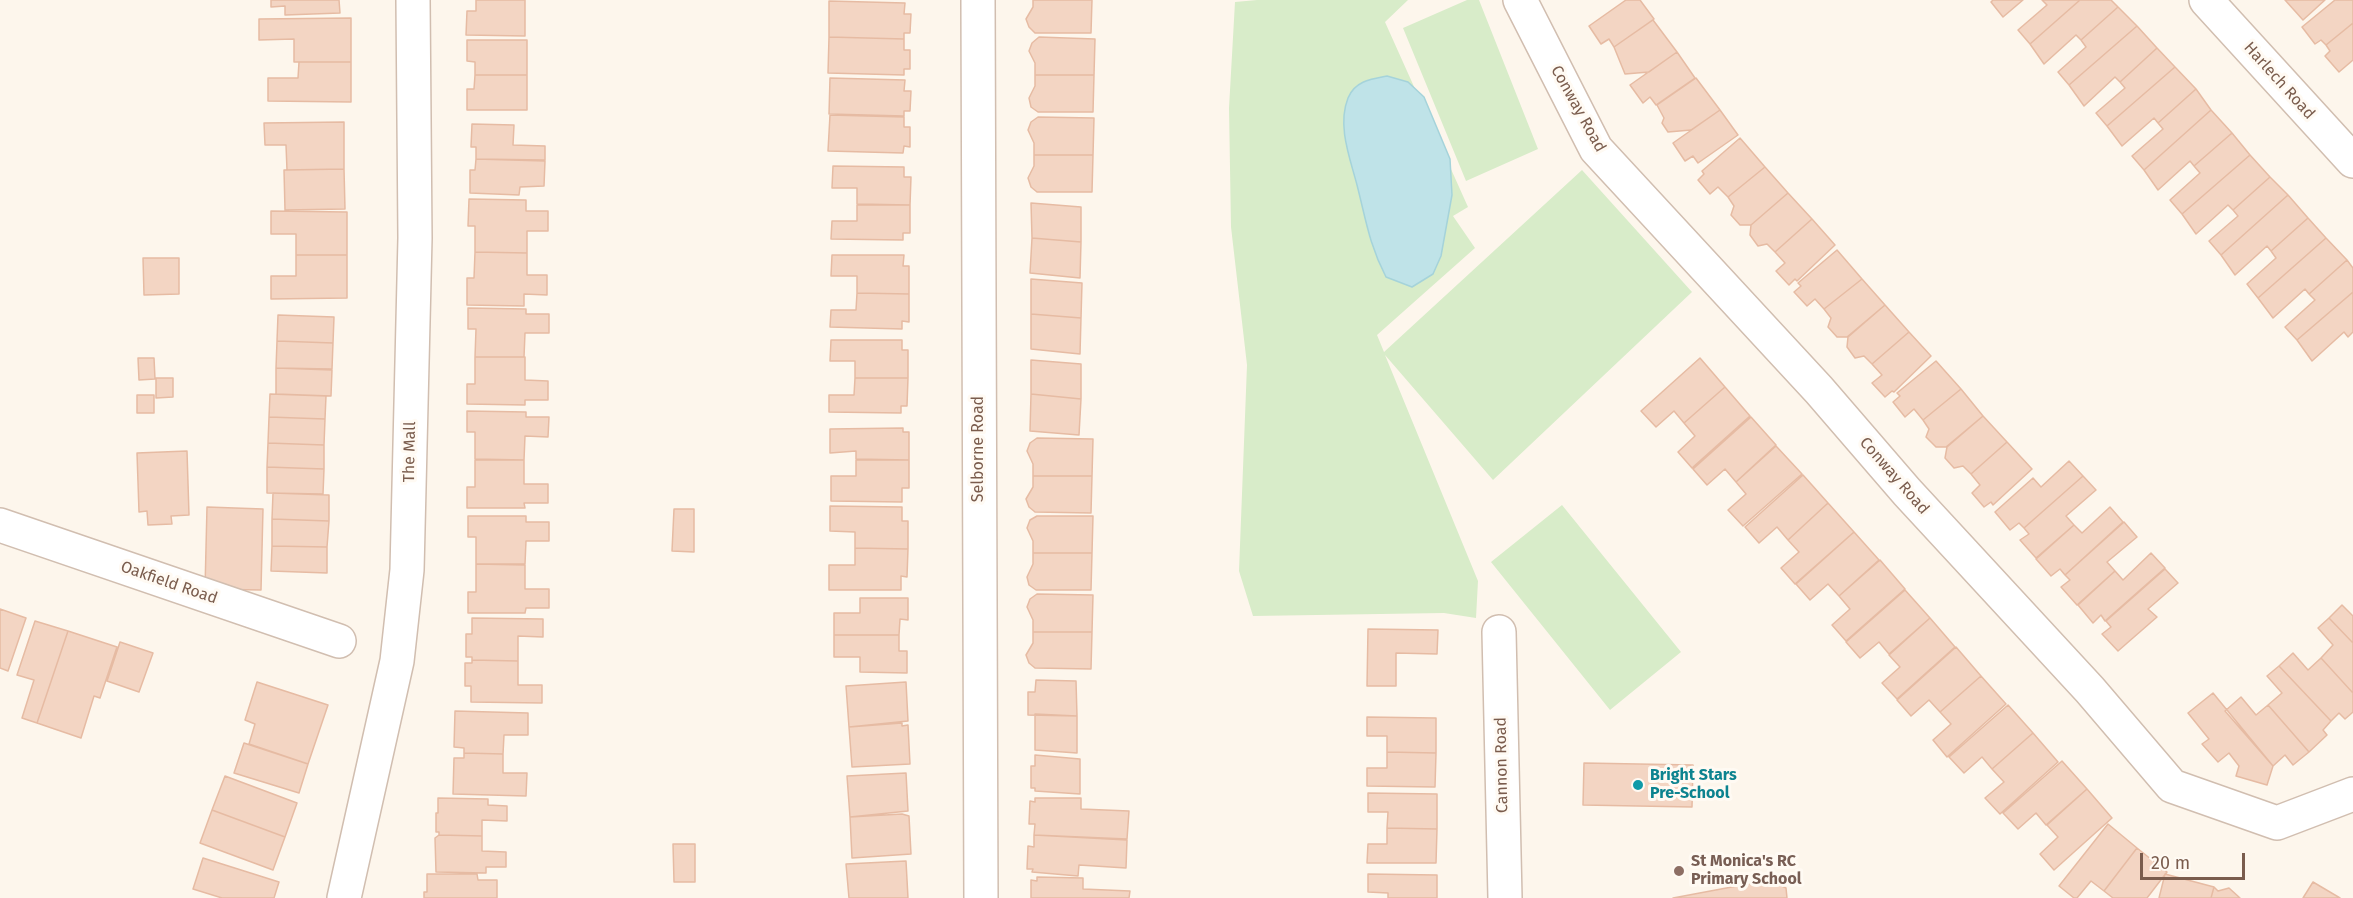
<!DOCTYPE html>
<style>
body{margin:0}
#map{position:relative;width:2353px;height:898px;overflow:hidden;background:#fdf6ec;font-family:"Fira Sans",sans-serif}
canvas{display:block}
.scale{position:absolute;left:2140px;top:853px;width:105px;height:27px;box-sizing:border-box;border:3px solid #7a5c4d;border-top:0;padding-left:8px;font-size:18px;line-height:21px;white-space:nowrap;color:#7a5c4d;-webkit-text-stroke:4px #fffaf3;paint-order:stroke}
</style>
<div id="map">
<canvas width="2353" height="898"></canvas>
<div class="scale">20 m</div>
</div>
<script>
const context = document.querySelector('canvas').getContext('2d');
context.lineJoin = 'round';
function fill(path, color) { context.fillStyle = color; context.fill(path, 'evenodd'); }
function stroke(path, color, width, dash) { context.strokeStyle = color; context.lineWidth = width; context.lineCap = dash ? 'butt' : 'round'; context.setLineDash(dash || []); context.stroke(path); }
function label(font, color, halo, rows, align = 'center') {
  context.font = font + ' "Fira Sans",sans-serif'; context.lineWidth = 6; context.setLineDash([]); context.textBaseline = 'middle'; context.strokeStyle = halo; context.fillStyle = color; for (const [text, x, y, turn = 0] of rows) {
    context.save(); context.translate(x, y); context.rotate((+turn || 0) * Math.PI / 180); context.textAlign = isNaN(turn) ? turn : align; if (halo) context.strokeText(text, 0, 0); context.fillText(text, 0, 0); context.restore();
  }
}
const green = new Path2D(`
 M1257 0H1408L1385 22 1468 207 1453 216 1475 248 1377 335 1384 352 1582 170 1692 292 1493 480 1385 355 1478 581 1476 618 1444 613 1253 616 1239 571 1247 365 1231 227 1229 108 1235 2Z
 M1467 0H1479L1538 149 1466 181 1403 28Z
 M1562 505 1681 652 1610 710 1491 562Z`);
const water = new Path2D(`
 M1387 76 1408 82 1424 97 1450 159 1452 195 1441 256 1433 274 1412 287 1386 277C1369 244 1366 220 1357 185 1350 158 1337 126 1348 98 1355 81 1371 79 1387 76Z`);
const building = new Path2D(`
 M271 0H339L340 13 285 15V6L271 7Z
 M476 0H525V36L466 35 467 11H476Z
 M1033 0H1092L1091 33H1035L1029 27 1026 19 1033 7Z
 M1626 0H1640L1654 19 1614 47 1609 39 1601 44 1589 26Z
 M1993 0H2023L2003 17 1991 2Z
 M2042 0H2080L2030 44 2018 30 2047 5Z
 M2080 0H2111L2118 7 2081 40 2076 35 2044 64 2030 44Z
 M2285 0H2325L2303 20Z
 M2335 0H2353V23L2326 45 2321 40 2315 44 2302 27Z
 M829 1 905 3 904 14H911L910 33H904V39L829 37Z
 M2118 7 2137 26 2069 85 2058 72 2086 47 2081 40Z
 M351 18V62H294V39L259 40V19Z
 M1653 20 1677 52 1649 72 1625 74 1614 47Z
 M2353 23V60L2339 72 2325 56 2330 51 2326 45Z
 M2137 26 2157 48 2120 82 2115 77 2084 106 2069 85Z
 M829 37 904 39V50H910V69H904V75L828 73Z
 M1039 37 1095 39 1094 75H1035V63L1029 51 1032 43Z
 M467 40H527V75H475V62L467 61Z
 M2157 48 2175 67 2107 126 2096 113 2125 88 2120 82Z
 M1677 52 1695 78 1656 105 1650 97 1643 103 1630 85Z
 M299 62H351V102L268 101V78H298Z
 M2175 67 2196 89 2158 123 2154 118 2122 146 2107 126Z
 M475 75H527V110H467V89H474Z
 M1035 75H1094L1093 112H1038L1031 107 1029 98 1035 86Z
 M830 78 905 80 904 91H911L910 111H904V116L829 114Z
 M1696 78 1720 110 1691 130 1668 132 1662 123 1664 118 1657 105Z
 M2196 89 2211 110 2144 170 2132 156 2163 129 2158 123Z
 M1720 110 1738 135 1698 163 1693 156 1685 161 1673 143Z
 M2211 110 2232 133 2194 166 2190 161 2158 190 2144 170Z
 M830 115 904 117V127H910V147L904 146 903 153 828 151Z
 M1038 117 1094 118 1093 155H1034V143L1028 130 1031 122Z
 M344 122V169L287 170 286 145H265L264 123Z
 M472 124 514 125 513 145 545 146V160L476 159V147H471Z
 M2232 133 2250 155 2182 214 2170 200 2200 173 2194 166Z
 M1740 138 1765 167 1728 197 1718 187 1710 194 1698 180 1704 174 1702 171Z
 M1034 155H1093L1092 192H1037L1031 187 1028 178 1034 166Z
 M2250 155 2270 177 2233 210 2228 205 2196 234 2182 214Z
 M476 159 545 161 544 186 520 187 519 195 470 193V170H475Z
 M833 166 904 167V177H911L910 205 857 204V188H832Z
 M1765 167 1788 193 1751 225H1740L1731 215 1734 206 1728 197Z
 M344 169 345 209 285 210 284 170Z
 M2270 177 2288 195 2221 255 2209 241 2238 216 2233 210Z
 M1788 193 1812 219 1775 252 1767 244 1758 246 1750 235 1751 225Z
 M2288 195 2308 218 2271 251 2267 246 2235 275 2221 255Z
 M469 199 526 200V211H548V231H527V253L475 252V226H468Z
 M1031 203 1081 207V242L1032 238Z
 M857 205H910V233H903V240L831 239 832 221H857Z
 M271 211 347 212V255H296V234H271Z
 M2308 218 2326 238 2258 298 2247 284 2276 258 2271 251Z
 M1812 219 1835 245 1797 281 1795 279 1789 285 1776 271 1785 263 1775 252Z
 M1032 238 1081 242 1080 278 1030 273Z
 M2326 238 2347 260 2309 294 2305 289 2273 318 2258 298Z
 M1837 250 1862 279 1824 309 1815 299 1807 306 1794 292 1801 286 1798 283Z
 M475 252 527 253V275H547V295L524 294V306L467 305V278H474Z
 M296 255H347V298L271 299V276H296Z
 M832 255H904L903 266H909V294L857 293V276H831Z
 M143 258H179V294L144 295Z
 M2347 260 2353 268V292L2297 340 2285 327 2315 300 2309 294Z
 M1031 279 1082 283 1081 318 1031 314Z
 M1862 279 1885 305 1847 337H1837L1828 327 1831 318 1824 309Z
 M2353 292V332L2348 337 2344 332 2312 361 2297 340Z
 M857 293 909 294V322L902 321V329L830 327 831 310H856Z
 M1885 305 1909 332 1872 364 1864 356 1855 358 1847 347 1848 337Z
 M468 308 526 309V314H549V333H525L524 357H475L476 329H468Z
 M1031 314 1081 318 1080 354 1031 349Z
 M278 315 334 317 333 343 277 341Z
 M1909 332 1931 356 1894 392 1892 391 1885 397 1872 383 1882 375 1872 364Z
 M831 340H902V350H908V378H855V361H830Z
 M277 341 333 343 332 369 276 368Z
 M475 357H525V380L548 381V400H525V405L467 404V384H475Z
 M138 358H154L155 379 139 380Z
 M1700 358 1725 387 1684 423 1674 411 1656 427 1641 411Z
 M1031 360 1081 364V399L1031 394Z
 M1936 361 1961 389 1923 420 1914 409 1905 417 1893 402 1900 396 1897 393Z
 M276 368 332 370 331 396 276 394Z
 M156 378H173V397L156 398Z
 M855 378H908L907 406H901V413L829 412V395H854Z
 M1725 387 1750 416 1692 468 1678 452 1695 436 1684 423Z
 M1961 389 1983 416 1946 447H1936L1926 437 1929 429 1923 420Z
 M270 394 326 396 325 419 269 417Z
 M1031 394 1081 399 1079 435 1030 431Z
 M137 395H154V413H137Z
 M467 411 526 412V417H549L548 437 525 436 524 460 475 459V432H467Z
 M1983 416 2007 442 1971 474 1963 466 1954 468 1945 458 1947 447Z
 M269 417 325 419 324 445 268 443Z
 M1751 417 1776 445 1736 482 1725 469 1707 485 1693 469Z
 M903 428V432H909V460L856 459V451L830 453V429Z
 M1037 438 1093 439 1092 476H1033V464L1027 451 1030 443Z
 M2007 442 2032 469 1993 505 1991 502 1984 507 1972 493 1980 485 1971 474Z
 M268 443 324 445V469L267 467Z
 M1776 446 1802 474 1743 526 1728 510 1746 494 1736 482Z
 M187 451 189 515 171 516 172 524 148 525 147 511 139 512 137 453Z
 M475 460H524V484H548V503H524L525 508H467V487H475Z
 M856 460H909V488H902V502L831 501V476H856Z
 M2069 461 2083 476 2024 528 2019 523 2010 530 1995 512 2033 478 2041 487Z
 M267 467 324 469 323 494 267 493Z
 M1803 475 1828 503 1788 540 1777 527 1759 543 1745 527Z
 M1033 476H1092L1091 513 1035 512 1029 507 1026 499 1033 487Z
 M2083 476 2096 490 2066 516 2074 525 2036 558 2020 540 2029 534 2024 528Z
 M273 493 329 495V521L272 519Z
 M1828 503 1854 532 1795 584 1781 568 1799 552 1788 540Z
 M830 506 902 507V521H908V549L855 548V532L830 531Z
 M207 507 263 509 261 590 205 589Z
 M2110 507 2123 522 2065 575 2060 569 2051 576 2036 559 2074 525 2082 533Z
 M674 509H694V552L672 551Z
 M468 516H526V522H549V541H526L525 564H476V537H468Z
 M1037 516H1093L1092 553H1033V541L1027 528 1030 520Z
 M272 519 329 521 327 547 272 546Z
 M2124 522 2137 537 2107 562 2115 571 2077 605 2061 587 2070 580 2065 575Z
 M1854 532 1879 560 1839 596 1828 584 1810 600 1796 584Z
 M272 546 327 547V573L271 571Z
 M855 548 908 549 907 577 901 576V590H829V565H855Z
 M1033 553H1092L1091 590H1036L1029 585 1027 577 1033 564Z
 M2151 553 2165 568 2105 621 2101 615 2093 623 2078 605 2115 571 2123 580Z
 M1880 560 1905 589 1846 641 1832 625 1850 609 1839 596Z
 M476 564 525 565V589H549V608H526L525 613H468V592H476Z
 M2165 569 2178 583 2148 609 2157 617 2118 651 2102 634 2111 627 2106 621Z
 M1905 590 1930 618 1889 654 1879 642 1860 658 1846 642Z
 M1037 594 1093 595 1092 632H1033V620L1027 607 1030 599Z
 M860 598H908V620L900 619 899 635H834V613H860Z
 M2342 605 2353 616V643L2329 618Z
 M0 609 26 618 8 671 0 668Z
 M472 618 543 619V637L518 636V661L472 660V657H466V634H472Z
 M1930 618 1955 647 1897 699 1882 683 1900 667 1889 655Z
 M2329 618 2353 643V693L2321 658 2333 645 2318 628Z
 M35 621 68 631 37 723 22 718 34 680 17 675Z
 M1368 629 1438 630 1437 654 1396 653V686H1367Z
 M68 631 117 647 100 698 94 696 81 738 37 723Z
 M1033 632H1092L1091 669 1035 668 1029 663 1026 655 1033 643Z
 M834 635H899V651H907V673L860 672V657H834Z
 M120 642 153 653 139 692 107 681Z
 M1956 647 1981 676 1940 712 1929 700 1911 716 1897 700Z
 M2293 653 2308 670 2321 658 2353 693V712L2345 719 2339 713 2331 721 2279 666Z
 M472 660 518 661V685H542V703L471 702V686H465V663H472Z
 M2279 666 2331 721 2323 730 2327 735 2309 752 2268 705 2282 693 2267 676Z
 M1981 676 2006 704 1947 757 1933 740 1951 724 1940 712Z
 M1036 680 1076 681 1077 716 1028 715V692H1035Z
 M257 682 328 705 308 764 249 744 255 724 245 720Z
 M906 682 908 721 849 727 846 686Z
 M2213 693 2273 766 2267 785 2236 776 2239 766 2229 753 2218 762 2202 744 2209 739 2188 713Z
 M2241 697 2256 715 2268 705 2309 752 2293 765 2285 755 2273 766 2225 711Z
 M2008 705 2033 733 1992 769 1982 757 1964 773 1949 757Z
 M455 711 528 713V735H504L503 754 464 753V748L454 747Z
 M1035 714 1077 716V753L1035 750Z
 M1367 717 1436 718V753L1387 752V736H1367Z
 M902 723V726L908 725 910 764 852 767 849 727Z
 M2033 733 2058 762 2000 814 1985 798 2004 782 1992 769Z
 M244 743 308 764 299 793 234 773Z
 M1387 752 1436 753 1435 787 1367 786V768H1387Z
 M464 753 503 754V773H527L526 796 453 794 454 758H464Z
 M1035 755 1080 759V794L1035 791V788H1031V766H1035Z
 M2062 761 2087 789 2046 825 2036 813 2018 829 2003 813Z
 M1584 763 1693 765 1692 807 1583 805Z
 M906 773 908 811 850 817 847 776Z
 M225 776 297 803 285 837 212 810Z
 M2087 789 2112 818 2054 870 2040 854 2058 837 2047 825Z
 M1368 793 1437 794V829L1387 828 1388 812H1368Z
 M438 798 488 799V805L507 806V821L482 820V836L439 835V832H436V813H438Z
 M1035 798H1081V809L1129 811 1127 839 1034 835 1035 824H1029L1030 801 1035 802Z
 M212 810 285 837 273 870 200 843Z
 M902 814 909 816 911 854 852 858 850 817Z
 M2108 824 2137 848 2104 891 2091 881 2077 898H2074L2059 886Z
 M1387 828 1437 829 1436 863H1367L1368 844H1387Z
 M439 835 482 836V851L506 852V867H486V873L436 872 435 838Z
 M1034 835 1127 840 1126 868 1079 865 1078 876 1032 872 1033 869H1027L1028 846 1034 847Z
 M673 844H695V882H674Z
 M2137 848 2167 872 2147 898H2113L2104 891Z
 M203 858 279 882 274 898H222L193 889Z
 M906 861 908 898H849L846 864Z
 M427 874H477L478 880H497V898H424V892H427Z
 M1368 874 1437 875V898H1388V893L1368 892Z
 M2165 874 2214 887 2211 898H2159Z
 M1037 877 1083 878V889L1130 891 1129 898H1031V880L1037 881Z
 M1769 880 1786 888 1787 898H1673Z
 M2313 882 2340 898H2303Z
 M2214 887 2218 891 2229 888 2240 898H2211Z`);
const minor = new Path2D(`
 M978 0 981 898
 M1520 0 1596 149 1819 390 1907 492 2090 690 2172 786 2277 823 2353 794
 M2206 0 2353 161
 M0 525 339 641
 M1499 632 1505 898
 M344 898 397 661 407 570 415 238 413 0`);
const markers = [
 [1638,785,6,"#0f9aa8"],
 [1679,871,6,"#8d6e63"]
];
const streetNames = [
 ["Harlech Road",2279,81,48],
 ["Conway Road",1578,109,61],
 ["Selborne Road",979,449,-90],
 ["The Mall",410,452,-89],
 ["Conway Road",1894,476,49],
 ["Oakfield Road",169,583,19],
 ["Cannon Road",1502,765,-91]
];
const cultureNames = [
 ["Bright Stars",1650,776],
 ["Pre-School",1650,794]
];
const educationNames = [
 ["St Monica's RC",1691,862],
 ["Primary School",1691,880]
];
fill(green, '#d8ecc9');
fill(water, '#bfe3e8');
stroke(water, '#a5d3da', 1.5);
fill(building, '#f3d5c3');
stroke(building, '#e6bba3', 1.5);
stroke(minor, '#d1beb0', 36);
stroke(minor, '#fff', 33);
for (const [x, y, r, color] of markers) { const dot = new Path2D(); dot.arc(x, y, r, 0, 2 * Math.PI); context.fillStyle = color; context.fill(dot); stroke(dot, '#fffaf3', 2); }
label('16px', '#7a5c4d', '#fffaf3', streetNames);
label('bold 16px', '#0d838f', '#fffaf3', cultureNames, 'left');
label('bold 16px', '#785e54', '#fffaf3', educationNames, 'left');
</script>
